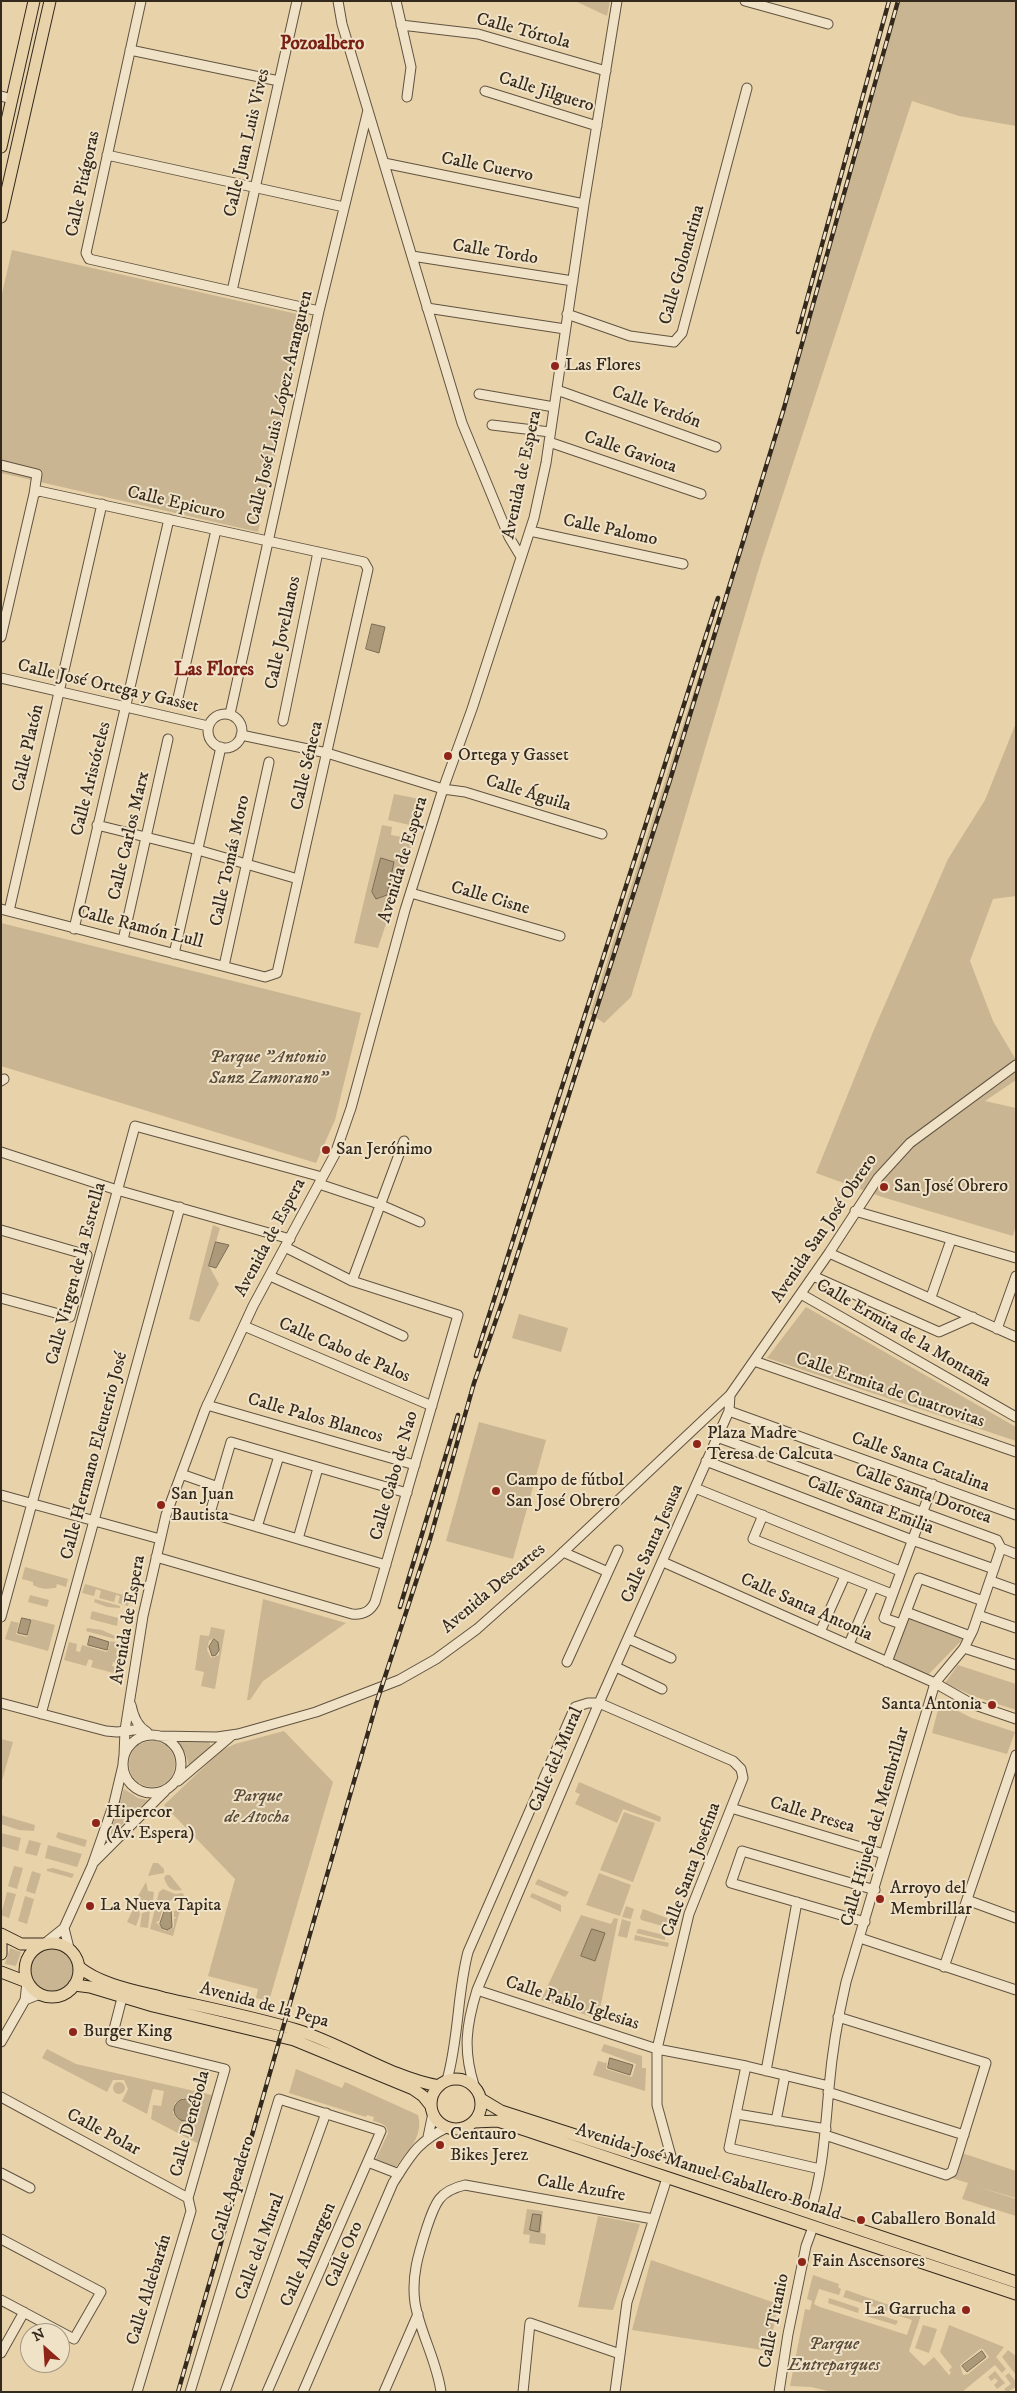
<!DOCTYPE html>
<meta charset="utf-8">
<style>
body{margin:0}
#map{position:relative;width:1017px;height:2393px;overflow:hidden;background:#e8d2a9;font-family:"IM FELL DW Pica",serif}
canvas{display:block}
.frame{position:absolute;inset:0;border:2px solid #34291d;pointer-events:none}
.north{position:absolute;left:20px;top:2323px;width:50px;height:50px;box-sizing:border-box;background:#f0e2c7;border:1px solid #a59883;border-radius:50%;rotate:334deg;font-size:14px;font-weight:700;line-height:20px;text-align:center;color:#34291d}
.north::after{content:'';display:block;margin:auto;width:18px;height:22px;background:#8f2418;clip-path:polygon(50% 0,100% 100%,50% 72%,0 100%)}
</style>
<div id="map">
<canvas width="1017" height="2393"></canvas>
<div class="frame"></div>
<div class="north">N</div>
</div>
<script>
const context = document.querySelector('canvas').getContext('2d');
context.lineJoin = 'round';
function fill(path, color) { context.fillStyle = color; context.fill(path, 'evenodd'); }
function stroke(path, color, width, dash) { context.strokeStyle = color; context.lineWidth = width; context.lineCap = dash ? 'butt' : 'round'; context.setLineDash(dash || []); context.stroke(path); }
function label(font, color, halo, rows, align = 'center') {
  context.font = font + ' "IM FELL DW Pica",serif'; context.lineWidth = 4; context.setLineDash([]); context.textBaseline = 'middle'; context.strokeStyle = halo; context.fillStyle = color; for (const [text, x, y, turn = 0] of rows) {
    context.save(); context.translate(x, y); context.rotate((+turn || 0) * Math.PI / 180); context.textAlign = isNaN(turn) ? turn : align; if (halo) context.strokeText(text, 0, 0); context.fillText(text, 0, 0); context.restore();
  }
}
const green = new Path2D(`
 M575 1H610L607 16Z
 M900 1H1016V126L959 116 912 101 762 558 631 997 604 1023 590 1014 707 650 737 561 822 278Z
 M12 250 306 316 258 532 1 473V298Z
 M1016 723V896L993 899 970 961 993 1021 1016 1060V1080L985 1101 1016 1108V1224L1013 1236 882 1197 816 1173 873 1032 948 859 985 800Z
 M394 794 420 799 414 826 388 820Z
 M382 825 392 827 391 835 414 839 378 948 354 943Z
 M1 923 361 1013 335 1120 316 1163 1 1066Z
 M213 1225 220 1228 209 1266 219 1284 199 1322 189 1319Z
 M806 1307 1016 1427V1441L767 1358Z
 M519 1314 568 1328 561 1352 512 1338Z
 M479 1422 546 1440 513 1559 446 1541Z
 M25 1567 68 1579 66 1587 57 1584 56 1588C47 1588 44 1591 33 1585V1582L22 1579Z
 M85 1584 130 1597 128 1606 118 1603 120 1596 116 1595 114 1602 99 1598 101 1591 96 1589 94 1596 82 1593Z
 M30 1595 49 1600 47 1607 28 1602Z
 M95 1599 120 1606V1608L107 1607 94 1602Z
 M263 1599 346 1623 263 1681 250 1700H247Z
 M92 1611 118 1618 117 1626 90 1619Z
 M906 1616 963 1639 928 1675 892 1660Z
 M32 1619 55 1625 48 1651 5 1639 11 1621 19 1623 16 1634 27 1637Z
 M211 1627 225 1630 215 1689 201 1686 204 1672 195 1670 200 1635 209 1636ZM214 1638 218 1641 219 1655 211 1658 207 1650 209 1641Z
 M87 1628 102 1630 115 1636V1639L86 1631Z
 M111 1641 125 1645 124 1651 117 1649 116 1654 122 1656 120 1663 113 1662 112 1666 119 1668 117 1674 91 1667 93 1661 89 1659 86 1666 64 1660 69 1642 77 1644 76 1651 80 1652 82 1645 107 1652Z
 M958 1665 1016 1684V1710L973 1696 945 1683Z
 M940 1702 972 1718 1015 1732 1007 1754 932 1733Z
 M284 1731 333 1782 269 2001 256 1998 258 1989 208 1976 235 1879 164 1805 222 1750 235 1744Z
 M1 1739 13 1742 1 1784 2 1741Z
 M177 1740 209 1742 211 1746 189 1766 185 1752Z
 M129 1764a23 23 0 1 1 46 0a23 23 0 1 1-46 0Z
 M579 1782 661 1817 660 1822 623 1809 617 1823 575 1804 580 1794 575 1792Z
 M124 1789 138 1798 148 1800 109 1837Z
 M624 1812 655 1823 633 1882 600 1870Z
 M1 1815 35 1825 34 1831 19 1830 1 1824Z
 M58 1832 87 1840 85 1847 59 1839 56 1837Z
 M1 1833 21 1838 18 1851 1 1846Z
 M29 1840 41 1843 37 1856 25 1853Z
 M48 1845 82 1854 77 1867 45 1858Z
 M153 1863H158L164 1869V1873L148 1876Z
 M14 1866 23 1868 17 1889 8 1886Z
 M53 1868 74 1874 72 1878 47 1871V1869Z
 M32 1871 41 1874 35 1894 26 1891Z
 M599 1873 631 1885 620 1916 586 1905Z
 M166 1875H170L182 1890C173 1892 168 1889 164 1878Z
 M538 1879 569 1892 565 1897 535 1884Z
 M146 1882 148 1891 154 1892 152 1908 143 1909 142 1907 146 1901 141 1903 138 1896Z
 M163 1889 175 1894 183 1893 184 1896 173 1936 150 1929 159 1892ZM172 1899H178L180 1905 174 1912V1917H177L174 1919V1927L165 1931 156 1922 159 1921 163 1908Z
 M7 1892 16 1894 9 1918 1 1915Z
 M532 1893 561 1905V1912L530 1897Z
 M25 1896 34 1899 27 1924 18 1921Z
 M137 1901 140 1915 136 1926 127 1922Z
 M626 1906 634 1909 631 1919 622 1917Z
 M643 1909 675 1921 673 1929 641 1920 640 1917Z
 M150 1911 148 1928 140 1927 142 1913Z
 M581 1915 611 1924 614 1918 618 1919 598 2019 541 2000Z
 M622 1919 631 1922 627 1938 618 1936Z
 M638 1929H640L671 1937H665V1940L636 1933Z
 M635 1935 669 1943 668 1947 634 1940Z
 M10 1948 21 1952 16 1966 5 1964Z
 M29 1970a22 22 0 1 1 44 0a22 22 0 1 1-44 0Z
 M604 2044 642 2056V2068H646L645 2091 593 2075 598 2061 606 2063 607 2061 606 2069 632 2077 636 2064 601 2051Z
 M47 2049 76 2064 212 2095 199 2144 151 2119 153 2105 161 2106 164 2091 153 2089 147 2114 122 2101 128 2089 124 2080H113L107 2092 42 2058ZM183 2098 191 2100 197 2110 195 2118 188 2124 187 2121 177 2119 173 2113 175 2103Z
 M296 2069 342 2088 345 2082 418 2115C424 2136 408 2151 396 2167L376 2159 388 2133C387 2124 381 2123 373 2121L374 2117 367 2115 366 2117 289 2093Z
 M113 2088a6 6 0 1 1 12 0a6 6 0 1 1-12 0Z
 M962 2153 1016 2171V2198L978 2187 1016 2199V2216L962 2199 968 2183 952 2178Z
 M527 2209 543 2211 541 2233 546 2234 545 2245 529 2243 530 2235 523 2234Z
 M598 2216 640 2224 613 2310 578 2307Z
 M651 2260 778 2304 769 2351 632 2330Z
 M813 2275 839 2284 838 2287 841 2289 839 2295 819 2289 814 2304 820 2307 907 2335 912 2320 891 2313 894 2306 921 2315 909 2351 924 2366 934 2357 949 2375 951 2373 949 2370 952 2367 940 2352 949 2325 1004 2347 996 2357 1006 2369 1002 2373 995 2365 962 2392H832L811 2387 790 2386 805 2309 810 2310 812 2301 807 2299ZM980 2349H983L989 2357 968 2374 963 2375 960 2365Z
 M846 2290 889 2305 887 2311 843 2297Z
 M829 2298 859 2308 858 2313 828 2303Z
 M868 2311 898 2321 896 2325 866 2316Z
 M923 2325 937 2329 929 2353 915 2348Z
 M1008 2350 1016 2356V2375L1002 2357Z
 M995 2371 1005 2383 997 2389 994 2385 998 2381 995 2378 991 2381 988 2377Z
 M1009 2373 1016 2382V2387L1007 2392 1004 2389 1011 2384 1005 2376Z`);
const water = new Path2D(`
 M372 624 385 627 379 653 366 649Z
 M381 858 394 862 387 895 376 899 372 892Z
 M216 1242 229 1245 216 1268 209 1266Z
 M22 1618 31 1620 27 1635 18 1633Z
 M90 1636 109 1642 107 1650 88 1645Z
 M214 1639 218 1642 219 1650 216 1655 212 1656 209 1647Z
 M166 1907 171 1909 172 1927 167 1930 162 1928 160 1924Z
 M592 1929 605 1933 595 1961 581 1956Z
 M610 2058 633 2065 630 2075 608 2068Z
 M174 2110a11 11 0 1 1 22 0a11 11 0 1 1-22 0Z
 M533 2214 541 2215 539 2232 530 2230Z
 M982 2351 986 2357 967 2372 962 2366Z`);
const minor = new Path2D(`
 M141 1 86 253 89 259 319 311
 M338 1 342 24 462 423 509 537 521 557
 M396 1 411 67 407 97
 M745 1 828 24
 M401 25 478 34 606 71
 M130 50 279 81
 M485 91 597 126
 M1 96 12 99
 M107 155 344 207
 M384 163 584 204
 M412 256 573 281
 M232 291 297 1
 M427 308 565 329
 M567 314 630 336 674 342 682 333 747 88
 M557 390 716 447
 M479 394 554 407
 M492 425 550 432
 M549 442 701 494
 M1 465 37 474 34 494
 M530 531 683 564
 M1 637 34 494 39 491 364 562 368 569 277 973 265 977 1 909
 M1 678 208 726
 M178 698 216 530
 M230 714 319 311 368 110
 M208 731a17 17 0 1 1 34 0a17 17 0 1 1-34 0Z
 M283 721 318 552
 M241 735 327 753 443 789 465 792 602 834
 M97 825 198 850 298 879
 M411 893 560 936
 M9 911 102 504
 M74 929 169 519
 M123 940 168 739
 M174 954 221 747
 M224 966 269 762
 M1 1081 4 1079
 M1 1152 117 1190 290 1239
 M319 1184 379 1204 420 1222
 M855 1211 1016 1258
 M1 1230 87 1255 70 1317 1 1298
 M829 1253 1016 1337
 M270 1276 403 1336
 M813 1276 939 1332 973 1317
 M352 1281 404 1141
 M801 1294 1016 1417
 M931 1297 951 1240
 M244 1326 432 1406
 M997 1329 1016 1276
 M754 1361 1016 1452
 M207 1405 415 1465
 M729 1411 1016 1515
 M717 1437 997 1540 1001 1548
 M706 1461 912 1540 994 1569
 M181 1474 218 1487
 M695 1488 900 1571
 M1 1495 160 1539
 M763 1515 753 1539 892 1594
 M257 1527 279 1456
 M298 1539 318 1468
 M1001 1548 1016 1554
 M563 1552 608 1572 567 1662
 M156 1557 352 1614C363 1615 370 1612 375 1602L458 1315 352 1281 285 1247
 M663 1562 935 1683 972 1704 1016 1719
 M386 1565 210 1513 231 1442 407 1493
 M608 1572 618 1550
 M991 1581 1016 1590
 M906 1612 970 1636
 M978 1615 1016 1628
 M1 1617 135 1126 322 1177
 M901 1624 884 1618 933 1484
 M820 1632 845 1576
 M629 1639 671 1658
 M849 1644 873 1588
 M964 1648 1016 1665
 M887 1662 919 1578 983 1601
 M616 1667 662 1689
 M1 1703 106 1731 117 1732 142 1729
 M131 1705C133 1715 138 1727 147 1732
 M41 1714 180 1207
 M123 1764a29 29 0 1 1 58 0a29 29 0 1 1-58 0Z
 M158 1736 217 1737 238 1734 316 1712 399 1680 436 1659 477 1629 558 1557 730 1395 829 1253 878 1178 910 1143 1016 1065
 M124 1756 125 1730 143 1616 166 1515 205 1410 253 1306 335 1154 351 1108 405 910 443 789 472 709 534 518 546 463 584 204 617 1
 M178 1781 231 1736
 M731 1808 884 1854
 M93 1863 165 1791
 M967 1900 1016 1918
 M865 1922 731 1883 742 1851 875 1890
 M64 1928 69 1948
 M860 1938 1016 1990
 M44 1944 64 1928 92 1866 114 1803 123 1765
 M944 1967 1016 1755
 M477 1990 657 2049 746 2066 829 2086
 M122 1998 111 2041 225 2069 188 2198
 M25 2000 40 1994
 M1 2042 25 2000 27 1982
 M746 2066 729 2148 820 2169
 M766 2071 797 1902
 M447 2080C459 2038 457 1994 468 1952L575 1707 588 1703H599L733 1761 741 1769 743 1778 689 1914 657 2049V2105L674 2167
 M474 2085C463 2050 466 2026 477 1990L599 1703 729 1411 730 1395
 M828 2092 964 2135
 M1 2097 188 2198
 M737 2114 826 2129
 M776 2121 785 2075
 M825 2135 946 2175 952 2172 955 2163 986 2063 838 2017
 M428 2137 433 2113
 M368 2162 399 2174
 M1 2173 30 2188
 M810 2213C823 2173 825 2130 829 2088 832 2052 838 2017 846 1982L935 1683 964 1648 973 1630 1001 1548
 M1 2239 101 2292 74 2339 1 2300
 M1 2353 24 2312
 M137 2392 191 2211 188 2198
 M190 2392 279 2099 381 2131 267 2392
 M225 2392 326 2113
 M303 2392 393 2183C411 2155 417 2142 448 2127
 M384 2392 418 2314
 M441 2392C437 2361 420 2333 415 2303 411 2276 419 2252 427 2227 435 2203 439 2191 465 2185L653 2219
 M523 2392 530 2323 620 2354
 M615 2392 627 2302 667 2178
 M779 2392 788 2334 806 2246 813 2227`);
const major = new Path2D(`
 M1 147 34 1
 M1 217 50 1
 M1 1934 21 1944H42
 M1 1942V1954
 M25 1970a27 27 0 1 1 54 0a27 27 0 1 1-54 0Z
 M79 1967C101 1985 137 1991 164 1998 208 2008 254 2017 297 2030 345 2045 389 2077 439 2086
 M1 1972 27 1982
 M74 1985 90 1987 153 2006 294 2040 413 2089 423 2096 431 2106
 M431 2104a25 25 0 1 1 50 0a25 25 0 1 1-50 0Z
 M481 2099 501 2111 674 2167 1016 2282
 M474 2122 498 2121 1016 2294`);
const rail = new Path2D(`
 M798 332 889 1
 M476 1356 718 598
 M400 1607 458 1415
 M178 2392 378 1698 430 1539 474 1383 504 1297 670 780 784 408 898 1`);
const markers = [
 [555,366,5,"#8f2418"],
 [448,756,5,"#8f2418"],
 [326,1150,5,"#8f2418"],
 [884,1187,5,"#8f2418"],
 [697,1444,5,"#8f2418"],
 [496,1491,5,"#8f2418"],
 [161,1505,5,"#8f2418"],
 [992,1705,5,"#8f2418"],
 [96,1823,5,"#8f2418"],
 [880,1899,5,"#8f2418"],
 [90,1906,5,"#8f2418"],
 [73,2032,5,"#8f2418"],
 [440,2145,5,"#8f2418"],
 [861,2220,5,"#8f2418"],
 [802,2262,5,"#8f2418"],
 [966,2310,5,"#8f2418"]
];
const streetNames = [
 ["Calle Tórtola",523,32,15],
 ["Calle Jilguero",546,93,17],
 ["Calle Juan Luis Vives",248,143,-77],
 ["Calle Cuervo",487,168,11],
 ["Calle Pitágoras",84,184,-78],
 ["Calle Tordo",495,253,9],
 ["Calle Golondrina",683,265,-74],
 ["Calle José Luis López-Aranguren",281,408,-77],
 ["Calle Verdón",656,408,20],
 ["Calle Gaviota",630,453,19],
 ["Avenida de Espera",523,475,-78],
 ["Calle Epicuro",176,504,13],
 ["Calle Palomo",610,531,12],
 ["Calle Jovellanos",284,633,-78],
 ["Calle José Ortega y Gasset",108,687,13],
 ["Calle Platón",29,748,-77],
 ["Calle Séneca",308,766,-77],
 ["Calle Aristóteles",92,779,-76],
 ["Calle Águila",528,794,17],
 ["Calle Carlos Marx",130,836,-77],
 ["Avenida de Espera",404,860,-73],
 ["Calle Tomás Moro",231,861,-78],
 ["Calle Cisne",490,899,16],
 ["Calle Ramón Lull",140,928,14],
 ["Avenida San José Obrero",825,1229,-56],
 ["Avenida de Espera",271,1238,-62],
 ["Calle Virgen de la Estrella",77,1274,-75],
 ["Calle Ermita de la Montaña",903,1334,30],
 ["Calle Cabo de Palos",344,1351,23],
 ["Calle Ermita de Cuatrovitas",890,1391,19],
 ["Calle Palos Blancos",315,1419,16],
 ["Calle Hermano Eleuterio José",95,1456,-75],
 ["Calle Santa Catalina",920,1463,20],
 ["Calle Cabo de Nao",395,1476,-74],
 ["Calle Santa Dorotea",923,1495,20],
 ["Calle Santa Emilia",870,1506,21],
 ["Calle Santa Jesusa",653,1544,-66],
 ["Avenida Descartes",494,1589,-40],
 ["Calle Santa Antonia",806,1608,24],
 ["Avenida de Espera",129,1620,-80],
 ["Calle del Mural",557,1760,-67],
 ["Calle Presea",812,1816,17],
 ["Calle Hijuela del Membrillar",876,1827,-74],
 ["Calle Santa Josefina",692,1870,-70],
 ["Calle Pablo Iglesias",572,2004,18],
 ["Avenida de la Pepa",264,2006,15],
 ["Calle Denébola",191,2124,-75],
 ["Calle Polar",103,2133,28],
 ["Avenida José Manuel Caballero Bonald",708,2173,18],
 ["Calle Apeadero",234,2189,-73],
 ["Calle Azufre",581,2189,10],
 ["Calle del Mural",261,2247,-70],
 ["Calle Almargen",309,2255,-66],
 ["Calle Oro",345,2255,-67],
 ["Calle Aldebarán",150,2290,-73],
 ["Calle Titanio",775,2321,-79]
];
const poiNames = [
 ["Las Flores",565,366],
 ["Ortega y Gasset",458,756],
 ["San Jerónimo",336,1150],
 ["San José Obrero",894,1187],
 ["Plaza Madre",707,1434],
 ["Teresa de Calcuta",707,1455],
 ["Campo de fútbol",506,1481],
 ["San José Obrero",506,1502],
 ["San Juan",171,1495],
 ["Bautista",171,1516],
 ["Santa Antonia",982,1705,"right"],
 ["Hipercor",106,1813],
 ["(Av. Espera)",106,1834],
 ["Arroyo del",890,1889],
 ["Membrillar",890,1910],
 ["La Nueva Tapita",100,1906],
 ["Burger King",83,2032],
 ["Centauro",450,2135],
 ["Bikes Jerez",450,2156],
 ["Caballero Bonald",871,2220],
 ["Fain Ascensores",812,2262],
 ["La Garrucha",956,2310,"right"]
];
const parkNames = [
 ["Parque \"Antonio",268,1058],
 ["Sanz Zamorano\"",268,1079],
 ["Parque",257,1797],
 ["de Atocha",257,1818],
 ["Parque",834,2345],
 ["Entreparques",834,2366]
];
const neighbourhoodNames = [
 ["Pozoalbero",322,45],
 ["Las Flores",214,671]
];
fill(green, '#c9b591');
fill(water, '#ab9979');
stroke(water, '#7b6c54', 1);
stroke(minor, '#615340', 11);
stroke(major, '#34291d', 13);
stroke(minor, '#f0e2c7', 9);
stroke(major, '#e8d2a9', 11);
stroke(rail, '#34291d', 4.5);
stroke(rail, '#f0e2c7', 2.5, [8]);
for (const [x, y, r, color] of markers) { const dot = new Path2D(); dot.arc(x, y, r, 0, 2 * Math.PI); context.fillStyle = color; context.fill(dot); stroke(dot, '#f0e2c7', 2); }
label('18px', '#34291d', '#f0e2c7', streetNames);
label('18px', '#34291d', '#f0e2c7', poiNames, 'left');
label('italic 18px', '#594c3a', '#f0e2c7', parkNames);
label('bold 19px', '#7a1f14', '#f0e2c7', neighbourhoodNames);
</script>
